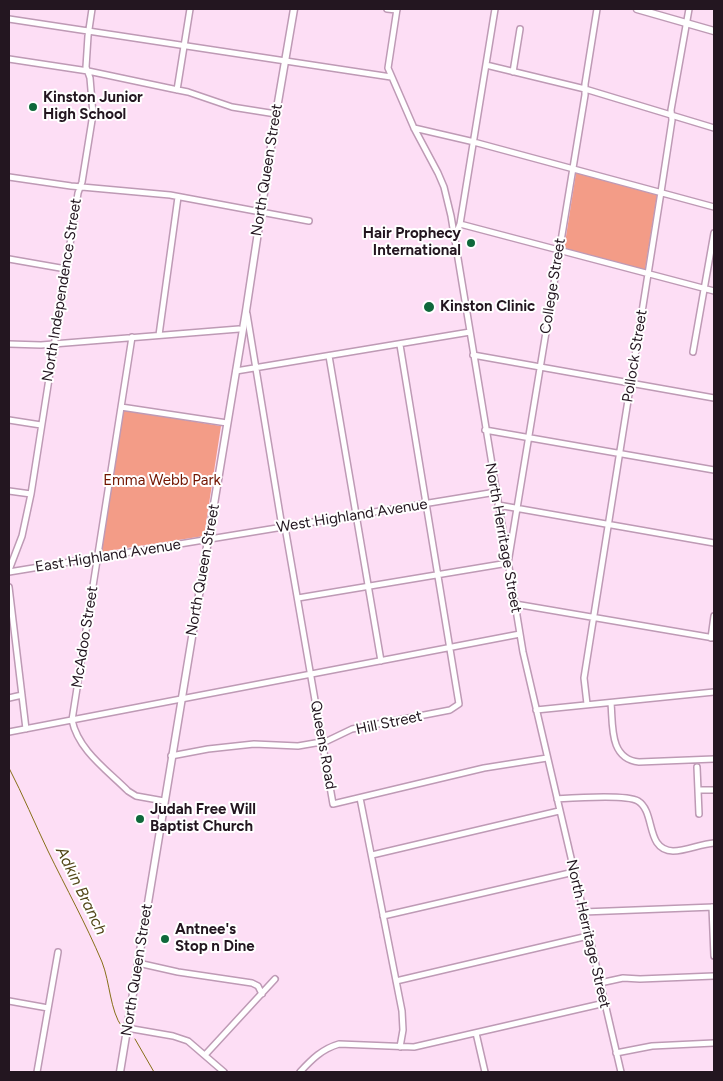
<!DOCTYPE html>
<style>
body{margin:0}
#map{position:relative;width:723px;height:1081px;overflow:hidden;background:#fddef5;font-family:Figtree,sans-serif}
canvas{display:block}
.frame{position:absolute;inset:0;border:10px solid #231620;pointer-events:none}
</style>
<div id="map">
<canvas width="723" height="1081"></canvas>
<div class="frame"></div>
</div>
<script>
const context = document.querySelector('canvas').getContext('2d');
context.lineJoin = 'round';
function fill(path, color) { context.fillStyle = color; context.fill(path, 'evenodd'); }
function stroke(path, color, width, dash) { context.strokeStyle = color; context.lineWidth = width; context.lineCap = dash ? 'butt' : 'round'; context.setLineDash(dash || []); context.stroke(path); }
function label(font, color, halo, rows, align = 'center') {
  context.font = font + ' Figtree,sans-serif'; context.lineWidth = 4; context.setLineDash([]); context.textBaseline = 'middle'; context.strokeStyle = halo; context.fillStyle = color; for (const [text, x, y, turn = 0] of rows) {
    context.save(); context.translate(x, y); context.rotate((+turn || 0) * Math.PI / 180); context.textAlign = isNaN(turn) ? turn : align; if (halo) context.strokeText(text, 0, 0); context.fillText(text, 0, 0); context.restore();
  }
}
const green = new Path2D(`
 M576 173 657 195 645 270 564 249Z
 M123 410 221 426 204 536 101 552Z`);
const stream = new Path2D(`
 M9 768C23 795 35 824 48 851 66 888 86 924 102 962 110 982 110 1011 122 1027
 M135 1039 154 1072`);
const minor = new Path2D(`
 M387 9 397 10
 M397 9 388 68 414 128 438 173 444 187 451 216 523 652 621 1072
 M9 19 391 77
 M9 59 88 71 173 89 188 92 232 107 276 114
 M486 65 585 89 714 128
 M513 72 520 29
 M177 90 190 9
 M414 128 470 141 714 207
 M9 177 71 186 170 195 309 221
 M460 224 714 291
 M455 237 460 224 495 9
 M9 259 66 269
 M247 314 282 527
 M159 335 178 197
 M132 337 72 720C78 750 107 770 128 791L136 796 164 801
 M9 344 41 345 239 329
 M693 352 714 233
 M473 355 714 398
 M329 356 381 661
 M236 371 470 332
 M121 407 227 423
 M9 420 41 425
 M485 430 714 470
 M9 491 31 494
 M498 505 714 543
 M285 527 333 804 484 768 547 758
 M9 570 22 536 31 494 78 193 82 182 93 114 90 78 86 67 88 36 92 9
 M9 572 496 492
 M9 587 26 729
 M298 598 508 563 585 95V84L597 9
 M515 604 714 638
 M711 638 714 616
 M9 698 22 695
 M611 703C613 725 609 759 639 762L714 759
 M587 704 584 678 661 192 672 120 671 110 689 9
 M536 710 714 692
 M9 732 520 634
 M171 756 208 749 254 744 298 746 327 741 352 729 450 710 459 704 400 345
 M697 767 699 814
 M698 790H714
 M360 798 402 1011 403 1030 400 1047
 M557 799C572 798 626 794 638 801 656 812 645 850 673 851 687 851 700 844 714 843
 M372 855 559 811
 M712 907 714 956
 M583 912 714 907
 M383 916 574 872
 M138 963 178 972 252 983 258 986 262 994
 M396 981 588 936
 M600 983 623 978 640 979 714 976
 M9 1001 48 1008
 M127 1028 173 1036 188 1041 224 1072
 M476 1033 485 1072
 M616 1053 652 1046 714 1043
 M205 1055 275 979
 M37 1072 58 952
 M300 1072C312 1059 322 1049 339 1044L414 1047 605 1003`);
const major = new Path2D(`
 M637 9 714 31
 M120 1072 246 311 276 114 294 9`);
const markers = [
 [33,107,5,"#0f683b"],
 [471,243,5,"#0f683b"],
 [429,307,6,"#0f683b"],
 [140,819,5,"#0f683b"],
 [165,939,5,"#0f683b"]
];
const poiNames = [
 ["Kinston Junior",43,98],
 ["High School",43,115],
 ["Hair Prophecy",461,234,"right"],
 ["International",461,251,"right"],
 ["Kinston Clinic",440,307],
 ["Judah Free Will",150,810],
 ["Baptist Church",150,827],
 ["Antnee's",175,930],
 ["Stop n Dine",175,947]
];
const streetNames = [
 ["North Queen Street",267,170,-81],
 ["College Street",553,286,-81],
 ["North Independence Street",62,290,-81],
 ["Pollock Street",635,356,-81],
 ["West Highland Avenue",352,516,-9],
 ["North Herritage Street",503,538,80],
 ["East Highland Avenue",108,556,-9],
 ["North Queen Street",203,570,-80],
 ["McAdoo Street",85,637,-81],
 ["Hill Street",389,723,-12],
 ["Queens Road",323,745,80],
 ["North Herritage Street",588,934,77],
 ["North Queen Street",137,970,-81]
];
const parkNames = [
 ["Emma Webb Park",162,481]
];
const waterNames = [
 ["Adkin Branch",81,891,64]
];
fill(green, '#f39c87');
stroke(stream, '#866e17', 1);
stroke(minor, '#be9ab5', 8);
stroke(major, '#be9ab5', 9);
stroke(minor, '#fff', 5);
stroke(major, '#fff', 6);
for (const [x, y, r, color] of markers) { const dot = new Path2D(); dot.arc(x, y, r, 0, 2 * Math.PI); context.fillStyle = color; context.fill(dot); stroke(dot, '#fff', 2); }
label('bold 15px', '#231620', '#fff', poiNames, 'left');
label('15px', '#231620', '#fff', streetNames);
label('15px', '#721500', '#fff', parkNames);
label('italic 16px', '#524618', '#fff', waterNames);
</script>
